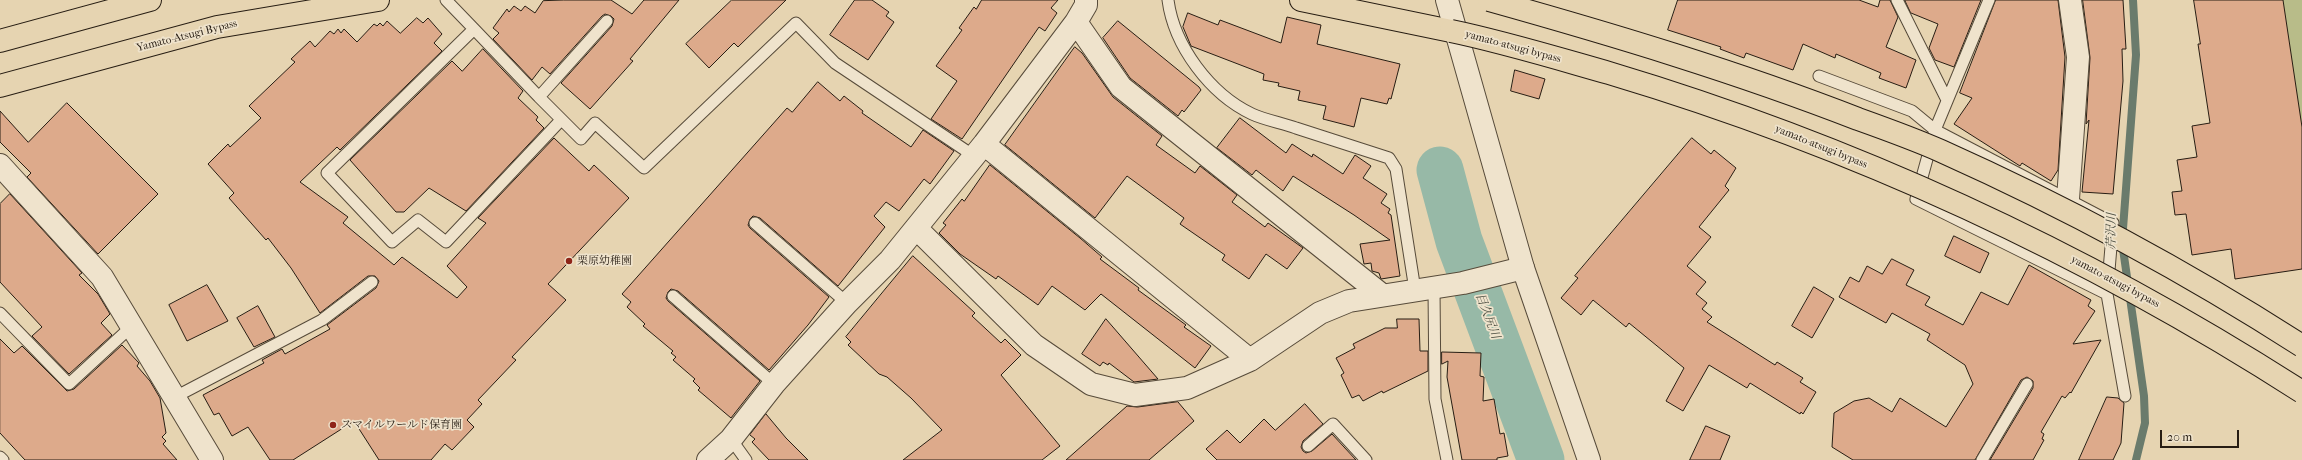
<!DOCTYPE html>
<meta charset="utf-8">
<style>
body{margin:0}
#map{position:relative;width:2302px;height:460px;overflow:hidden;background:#e6d4b1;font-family:"IM FELL French Canon",serif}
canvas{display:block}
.scale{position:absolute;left:2160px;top:430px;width:79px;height:18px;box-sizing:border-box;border:2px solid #271d13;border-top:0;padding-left:5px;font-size:12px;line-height:14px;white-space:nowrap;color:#271d13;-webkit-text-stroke:3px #efe3cc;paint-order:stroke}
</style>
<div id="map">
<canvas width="2302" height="460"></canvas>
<div class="scale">20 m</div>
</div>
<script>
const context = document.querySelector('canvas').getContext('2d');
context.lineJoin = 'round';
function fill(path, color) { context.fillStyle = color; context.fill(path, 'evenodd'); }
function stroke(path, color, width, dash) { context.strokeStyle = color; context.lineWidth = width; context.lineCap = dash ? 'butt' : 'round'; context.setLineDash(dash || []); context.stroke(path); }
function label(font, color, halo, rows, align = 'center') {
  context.font = font + ' "IM FELL French Canon","Noto Serif JP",serif'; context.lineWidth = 3.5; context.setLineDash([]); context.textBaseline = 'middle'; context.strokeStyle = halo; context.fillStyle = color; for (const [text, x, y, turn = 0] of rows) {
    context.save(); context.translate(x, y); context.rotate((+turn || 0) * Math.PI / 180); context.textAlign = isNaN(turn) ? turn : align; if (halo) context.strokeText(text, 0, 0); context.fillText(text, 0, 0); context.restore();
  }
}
const green = new Path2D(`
 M2255 0H2302V175Z`);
const stream = new Path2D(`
 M2133 0 2136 55 2122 242 2144 396 2145 423 2136 460`);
const river = new Path2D(`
 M1440 170 1459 241 1541 460`);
const building = new Path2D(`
 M564 0H611L632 14 644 0H679L630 59 633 61 590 109 561 83 612 26 614 19 611 16 605 14 602 16 550 74 542 67 532 80 493 39 499 33 493 28 507 9 509 12 514 6 521 11 525 6 535 13 543 1Z
 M732 0H786L738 47 734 43 709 68 686 44Z
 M855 0H872L889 12 886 16 894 22 868 60 830 35Z
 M982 0H1058L1051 8 1057 13 1045 31 1039 27 962 139 931 119 957 81 936 66 962 30 959 28 974 7 976 9Z
 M1678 0H1859L1878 7 1880 0H1890L1898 17 1886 47 1916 60 1906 88 1879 78 1881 73 1836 54 1835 58 1803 44 1793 70 1746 53 1744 58 1720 49 1721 47 1668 30Z
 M1905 0H1981L1954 67 1935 60 1929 48 1938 24 1911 13Z
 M1996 0H2058L2065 57 2058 170 2051 181 2022 163 2020 166 1954 124 1972 98 1960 93Z
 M2083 0H2123L2126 49H2122L2123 81 2113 194 2082 192 2089 120 2086 124 2090 58Z
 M2194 0H2283L2302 127V269L2235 279 2231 249 2192 255 2186 214 2175 215 2172 192 2182 191 2177 160 2197 157 2192 126 2210 123 2198 44H2200Z
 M1188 13 1218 25 1220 20 1281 43 1287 17 1321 25 1317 44 1400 64 1391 99 1389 98 1387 104 1361 98 1354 127 1323 119 1326 106 1298 100 1300 91 1278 86 1279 83 1263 80 1264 74 1191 46 1183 27Z
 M417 18 423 23 428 18 442 34 434 43 442 51 340 150 337 147 300 182 348 217 343 223 394 265 402 257 457 298 467 287 447 266 486 223 478 218 554 138 589 171 594 165 629 198 548 284 566 300 512 357 516 360 478 400 482 404 467 420 474 427 452 450 445 444 431 460H379L354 421 293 460H270L248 427 232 436 219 413 214 415 203 395 264 363 262 360 282 349 285 354 330 329 327 325 376 288 379 281 375 276H368L320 313 291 268 268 238 266 240 229 198 234 193 208 164 228 144 230 147 261 118 249 106 295 62 291 59 310 41 315 47 330 31 334 34 338 29 341 33 344 29 357 42 374 24 377 26 380 23 383 26 387 21 400 33Z
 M1118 21 1199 87 1201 90 1184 112 1182 110 1178 116 1130 78 1103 38Z
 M1075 47 1082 53 1113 97 1162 136 1156 145 1195 173 1200 166 1237 195 1232 202 1265 227 1268 223 1303 248 1287 269 1266 254 1249 279 1222 260 1225 255 1180 224 1184 218 1127 176 1095 218 1005 145Z
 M483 49 523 91 518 98 538 117 536 120 544 128 466 211 429 188 404 212H396L350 160 452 61 462 71Z
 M1515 70 1545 79 1539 99 1511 91Z
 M818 82 840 101 844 96 863 111 862 113 911 147 923 130 954 151 930 184 924 179 899 211 886 202 874 216 885 227 838 286 760 218 753 216 750 219 748 225 750 228 829 297 808 325 769 370 678 291 671 289 668 292 666 298 668 301 760 381 731 418 698 390 700 388 693 381 695 379 673 360 676 357 671 353 673 351 643 326 645 324 627 307 631 302 622 294 787 108 792 112Z
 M67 103 158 194 98 254 27 177 31 173 0 142V111L28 142Z
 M1240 118 1286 153 1292 144 1312 157 1313 154 1343 174 1355 155 1371 166 1363 178 1387 194 1381 203 1390 209 1388 213 1391 215 1400 276 1381 279 1379 273 1372 271 1371 263 1364 264 1360 244 1390 240 1354 215 1293 176 1283 191 1256 170 1252 175 1217 148Z
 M1692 138 1711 154 1714 150 1736 168 1725 186 1729 190 1699 227 1711 237 1687 266 1706 282 1696 294 1707 303 1702 309 1712 317 1707 322 1775 365 1777 362 1803 378 1800 382 1816 392 1803 414 1801 412 1800 414 1750 383 1747 388 1709 365 1683 411 1666 401 1684 368 1629 323 1626 327 1593 300 1581 315 1561 298 1578 278 1575 276Z
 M990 165 1080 238 1102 257 1100 259 1139 288 1138 290 1186 325 1184 327 1211 346 1195 368 1101 294 1085 310 1052 286 1038 305 998 276 996 279 960 254 939 233 946 225 943 223 962 199 964 201Z
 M10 194 82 273 79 275 98 294 110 314 101 323 112 335 69 374 32 336 42 327 0 282V204Z
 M1954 236 1989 253 1980 273 1945 256Z
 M913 256 975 313 972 316 1001 343 1005 339 1021 355 1001 375 1060 446 1042 460H903L942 430 911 398 887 377 879 374 848 345 851 342 846 337Z
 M1892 259 1914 270 1906 285 1930 297 1925 305 1963 325 1981 292 2008 305 2029 265 2091 300 2088 306 2095 311 2073 344 2101 340 2071 393 2070 392 2065 398 2062 396 2041 432 2044 434 2042 439 2044 440 2033 460H1990L2033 388V381L2027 377 2021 380 1975 460H1853L1832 447 1834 413 1854 401 1869 398 1892 412 1900 398 1946 427 1973 384 1965 365 1927 340 1930 334 1892 313 1886 323 1839 297 1850 277 1859 282 1867 266 1882 274Z
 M207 285 228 321 187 341 169 305Z
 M1814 287 1834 299 1812 338 1792 326Z
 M258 306 275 337 254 347 237 318Z
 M1106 319 1158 379 1134 382 1109 363 1108 365 1103 362 1100 366 1082 354Z
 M1397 319H1419L1420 351H1428V371L1383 393 1382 391 1363 401 1359 395 1352 398 1341 375 1344 373 1336 358 1355 348 1353 344 1385 328H1397Z
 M0 339 14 353 22 346 67 391 74 389 122 345 139 363 137 366 150 381 160 398 166 433 162 437 166 441 163 444 177 460H25L0 433Z
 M1442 352 1481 353 1480 376 1484 377 1483 401 1494 399 1500 434 1504 433 1508 456 1497 458V460H1462L1447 377 1448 361 1442 364Z
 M2107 397 2118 398 2124 403 2121 443 2113 460H2079Z
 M1178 402 1194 421 1149 460H1066L1127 406 1137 407Z
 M1305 404 1323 424 1303 441 1301 447 1303 451 1306 453 1312 451 1332 434 1356 460H1217L1206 449 1227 430 1240 443 1264 419 1275 430Z
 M766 414 786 438 808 460H769L752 442 755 439 750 435Z
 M1706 426 1730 436 1720 460H1690Z`);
const service = new Path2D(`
 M446 0 474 29 327 173 392 242 418 220 446 242 561 120
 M1168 0C1174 46 1210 94 1252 114 1265 120 1282 123 1296 128 1327 138 1358 148 1389 158L1396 169 1415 290
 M1897 0 1947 100
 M1989 0 1935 130 1916 199 2107 294
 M474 29 539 97 607 21
 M1819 76 1912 111 1935 130 2113 223 2107 294 2125 396
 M539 97 581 139 595 123 644 168 796 23 835 63 974 156
 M755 223 847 303
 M1434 288 1435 399 1447 460
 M673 296 774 384
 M0 313 69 384 132 326
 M175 397 322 320 372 282
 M731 439 746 460
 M1308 446 1333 424 1366 460
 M0 457 3 460
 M1982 460 2027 384`);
const minor = new Path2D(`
 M1076 22 1121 87 1382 295
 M984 144 1250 360
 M0 165 102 277 212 460
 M2068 199 2078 57 2070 0
 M916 228 1034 345 1091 384 1135 395 1187 388 1250 360 1320 313 1349 301 1463 283 1523 268
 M708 460 731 439 774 384 847 303 890 260 984 144 1076 22 1086 5V0`);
const tertiary = new Path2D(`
 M1447 0 1523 268 1589 460`);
const trunk = new Path2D(`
 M1301 0 1451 31
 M0 41 150 0
 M0 86 217 27 378 0`);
const trunkBridge = new Path2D(`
 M1489 0C1614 35 1737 72 1858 119 1886 129 1914 139 1941 151 2066 207 2187 272 2302 346
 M1451 31C1504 42 1556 58 1609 73 1853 146 2087 254 2302 392`);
const markers = [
 [569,261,4,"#8f2418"],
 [333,425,4,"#8f2418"]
];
const streetNames = [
 ["Yamato-Atsugi Bypass",187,36,-14],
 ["yamato-atsugi bypass",1513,47,15],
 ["yamato-atsugi bypass",1821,147,22],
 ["yamato-atsugi bypass",2115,282,28]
];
const poiNames = [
 ["栗原幼稚園",577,261],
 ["スマイルワールド保育園",341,425]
];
const waterNames = [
 ["芹沢川",2112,231,-89],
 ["目久尻川",1487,316,69]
];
fill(green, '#b8bc89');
stroke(stream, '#6a7b6c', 8);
stroke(river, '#97b9a7', 47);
fill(building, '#ddaa8b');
stroke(building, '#271d13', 1);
stroke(service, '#574b3a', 13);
stroke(minor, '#574b3a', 24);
stroke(tertiary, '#574b3a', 24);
stroke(trunk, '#271d13', 24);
stroke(service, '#efe3cc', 11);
stroke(minor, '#efe3cc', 22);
stroke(tertiary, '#efe3cc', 22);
stroke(trunk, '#e6d4b1', 22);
stroke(trunkBridge, '#271d13', 24, []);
stroke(trunkBridge, '#e6d4b1', 22);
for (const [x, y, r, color] of markers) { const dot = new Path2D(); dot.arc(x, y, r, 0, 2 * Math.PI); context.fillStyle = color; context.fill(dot); stroke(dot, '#efe3cc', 1.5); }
label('11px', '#271d13', '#efe3cc', streetNames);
label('11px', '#271d13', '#efe3cc', poiNames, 'left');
label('italic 12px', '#494c3f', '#efe3cc', waterNames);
</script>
